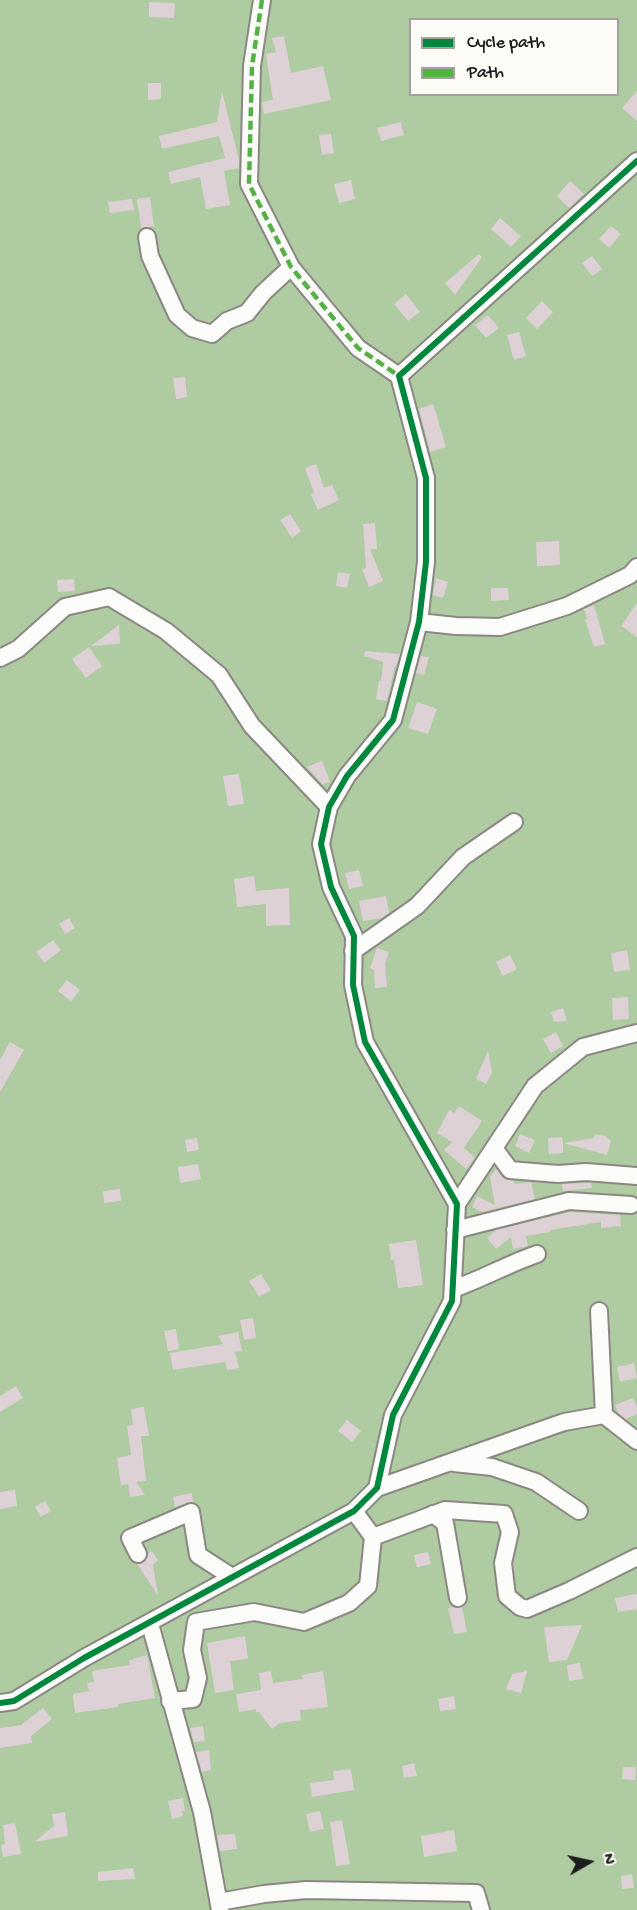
<!DOCTYPE html>
<style>
body{margin:0}
#map{position:relative;width:637px;height:1910px;overflow:hidden;background:#ede8dd;font-family:"Gochi Hand",sans-serif}
canvas{display:block}
.legend{position:absolute;left:409px;top:18px;width:210px;height:78px;box-sizing:border-box;background:#fdfcf7;border:2px solid #a3a29f;margin:0;padding:8px 10px;list-style:none;font-size:18px;color:#1c1c1c}
.legend li{display:flex;align-items:center;gap:12px;height:30px}
.legend b{width:30px;border:2px solid #a3a29f}
.north{position:absolute;left:559px;top:1832px;width:60px;height:60px;-webkit-text-stroke:4px #fdfcf7;paint-order:stroke;rotate:81deg;font-size:16px;font-weight:700;line-height:24px;text-align:center;color:#1c1c1c}
.north::after{content:'';display:block;margin:auto;width:21px;height:27px;background:#1c1c1c;clip-path:polygon(50% 0,100% 100%,50% 72%,0 100%)}
</style>
<div id="map">
<canvas width="637" height="1910"></canvas>
<ul class="legend">
<li><b style="height:8px;background:#00873e"></b>Cycle path</li>
<li><b style="height:8px;background:#55b145"></b>Path</li>
</ul>
<div class="north">N</div>
</div>
<script>
const context = document.querySelector('canvas').getContext('2d');
context.lineJoin = 'round';
function fill(path, color) { context.fillStyle = color; context.fill(path, 'evenodd'); }
function stroke(path, color, width, dash) { context.strokeStyle = color; context.lineWidth = width; context.lineCap = dash ? 'butt' : 'round'; context.setLineDash(dash || []); context.stroke(path); }
const forest = new Path2D(`
 M0 0H637V1910H0ZM410 20H618V94H410Z`);
const building = new Path2D(`
 M149 2 175 3 174 18 149 17Z
 M284 36 291 73 323 66 331 100 264 114 262 102 273 100 266 54 276 52 272 38Z
 M148 83H161V99L148 100Z
 M222 91 239 160V168L224 171 230 205 206 209 200 177 171 184 168 172 225 158 219 136 162 149 159 136 217 122Z
 M637 91V121L622 108Z
 M401 122 404 135 381 141 377 128Z
 M331 134 334 153 322 155 319 135Z
 M351 180 355 199 339 203 334 184Z
 M570 181 584 194 569 208 557 196Z
 M150 197 154 226 141 228 137 199Z
 M132 199 134 210 110 213 108 202Z
 M500 218 521 236 511 247 491 229Z
 M611 226 621 234 609 248 599 239Z
 M479 254 482 257 455 295 445 283Z
 M592 256 602 269 592 276 582 263Z
 M406 294 420 312 408 321 394 304Z
 M542 301 553 312 537 329 526 318Z
 M488 315 499 328 486 338 475 325Z
 M519 332 526 356 514 360 507 335Z
 M185 377 187 397 176 399 173 378Z
 M433 404 446 447 430 452 419 409Z
 M316 464 324 488 332 485 339 500 318 510 311 495 314 493 305 468Z
 M290 514 301 531 292 538 280 520Z
 M375 523 377 549H370L383 581 369 587 362 569 366 568 363 524Z
 M559 541 560 565 537 566 536 542Z
 M338 572 350 574 347 588 336 586Z
 M436 578 448 582 443 598 433 595Z
 M74 579 75 591 58 592 57 580Z
 M491 588H508L509 600 491 601Z
 M637 603V637L621 626Z
 M594 605 605 644 594 647 585 619H587L584 609Z
 M119 625 120 644 91 646Z
 M89 647 102 666 86 678 72 659Z
 M365 651 400 654 396 666H395L387 701 376 699 379 681H381L383 662 364 656Z
 M421 656 429 657 424 675 416 673Z
 M417 702 437 709 428 734 408 728Z
 M322 761 330 782 322 784 307 767Z
 M239 774 244 804 228 806 223 776Z
 M359 870 363 886 349 889 345 873Z
 M254 876 256 891 289 888 290 925 266 926V904L237 907 234 879Z
 M386 896 389 913 382 918 363 921 359 901Z
 M69 918 75 928 65 934 59 924Z
 M53 940 61 950 44 963 36 952Z
 M377 948 389 952 385 963 387 987 375 988 374 970 370 968Z
 M627 950 630 970 614 972 611 953Z
 M510 955 517 969 503 976 496 962Z
 M67 980 80 990 71 1001 58 991Z
 M628 997 629 1019 613 1020 612 998Z
 M563 1008 567 1021 554 1022 551 1012Z
 M556 1032 563 1046 551 1053 543 1039Z
 M10 1042 24 1050 0 1092V1060Z
 M488 1051 492 1073 486 1084 476 1079Z
 M459 1106 482 1121 464 1148 475 1158 466 1169 444 1150 452 1142 437 1133 449 1110 454 1113Z
 M520 1134 535 1140 529 1153 515 1146Z
 M595 1134 605 1136 611 1141 607 1155 563 1143V1153L549 1154 548 1138 562 1137 563 1143 594 1138Z
 M197 1138 199 1150 187 1152 185 1140Z
 M198 1164 201 1179 180 1183 178 1167Z
 M496 1169 504 1179 514 1181 515 1184 531 1182 535 1199 482 1212 472 1207 477 1196 495 1205 490 1177Z
 M591 1183 592 1188 563 1191 562 1184Z
 M120 1189 121 1201 104 1203 103 1191Z
 M570 1212 620 1215 621 1226 601 1228V1222L550 1230V1232L526 1236 528 1246 513 1249 511 1237 496 1249 487 1238 496 1230Z
 M416 1240 423 1285 398 1288 394 1260H391L389 1244Z
 M261 1274 271 1290 259 1297 249 1281Z
 M253 1318 256 1338 244 1340 240 1320Z
 M176 1329 179 1349 168 1351 164 1331Z
 M238 1332 242 1351 235 1352 239 1368 227 1370 225 1362 173 1370 170 1353 223 1344 218 1336Z
 M634 1363 637 1378 620 1382 617 1367Z
 M16 1386 23 1398 0 1412V1396Z
 M633 1398 637 1407V1414L626 1419 618 1413 615 1405Z
 M144 1407 149 1436H141L146 1481 136 1482 145 1495 130 1497 128 1484 121 1485 117 1458 131 1455 127 1426 133 1425 131 1409Z
 M347 1420 361 1431 352 1442 338 1431Z
 M15 1490 17 1506 0 1509V1492Z
 M192 1493 193 1502 175 1507 173 1497Z
 M45 1501 51 1511 41 1517 35 1507Z
 M152 1551 158 1560 153 1565 158 1595 137 1564 146 1560 148 1554Z
 M428 1552 431 1564 417 1567 414 1555Z
 M637 1594V1609L618 1612 615 1598Z
 M453 1607H462L467 1632 454 1634 448 1608Z
 M582 1625 567 1660 549 1662 544 1627Z
 M245 1636 248 1659 230 1661 234 1690 215 1693 207 1643Z
 M147 1655 155 1698 118 1704V1707L75 1713 73 1694 89 1691 87 1683 94 1682 92 1671 130 1665 129 1660Z
 M580 1663 583 1679 569 1681 567 1665Z
 M271 1671 273 1683 303 1679 302 1675 323 1671 328 1707 300 1710 301 1720 280 1723 272 1729 259 1712H256V1709L239 1712 236 1694 261 1690 259 1673Z
 M527 1671 521 1693 506 1689 512 1674Z
 M454 1696 456 1709 440 1711 438 1699Z
 M43 1708 52 1719 31 1736 32 1743 0 1748V1728L21 1725Z
 M203 1726 205 1741 194 1742 190 1728Z
 M209 1750 211 1770 202 1772 196 1752Z
 M414 1763 417 1776 404 1778 402 1766Z
 M623 1767H636L635 1780 622 1779Z
 M351 1769 354 1790 312 1797 310 1783 334 1780 333 1771Z
 M183 1798 185 1811H182L183 1816 172 1819 168 1801Z
 M320 1811 324 1829 310 1832 306 1814Z
 M65 1812 68 1836 34 1842 54 1826 52 1814Z
 M342 1820 350 1864 336 1866 330 1822Z
 M15 1823 21 1854 3 1857 1 1845 5 1844 3 1825Z
 M454 1830 457 1851 424 1857 421 1836Z
 M235 1834 237 1849 220 1851 217 1835Z
 M133 1868 135 1879 98 1881V1872Z
 M632 1874 634 1888 622 1889 621 1876Z`);
const minor = new Path2D(`
 M262 0 252 66 249 184 291 267 358 348 399 376
 M147 237 150 256 177 315 192 328 212 334 227 321 247 313 263 293 291 267
 M419 622 456 626 500 627 567 606 630 575 637 567
 M0 658 18 649 65 607 109 597 166 631 219 675 252 726 329 807
 M353 951 417 906 463 857 514 822
 M494 1148 510 1170 558 1174 586 1172 637 1176
 M457 1204 535 1086 583 1047 637 1033
 M455 1230 569 1201 631 1205
 M453 1289C482 1279 508 1264 537 1254
 M599 1311 604 1415
 M454 1463 492 1467 536 1482 579 1511
 M377 1488 564 1422 604 1415 637 1441
 M354 1511 373 1537 445 1510 504 1514 510 1532 503 1563 507 1596 520 1607 527 1609 569 1591 637 1557
 M433 1514 445 1523 458 1598
 M138 1554 130 1538 191 1512 198 1555 232 1577
 M150 1624 202 1812 220 1910
 M170 1701 193 1699 198 1678 192 1650 196 1622 254 1612 304 1622 349 1603 368 1586 373 1537
 M0 1703 14 1701 84 1658 354 1511 377 1488 393 1415 452 1301 457 1204 365 1042 353 985 354 936 331 887 321 844 329 807 347 776 393 720 419 622 426 562V478L399 376 637 161
 M219 1902 264 1894 306 1890 476 1893 481 1910`);
const quiet = new Path2D(`
 M262 0 252 66 249 184 291 267 358 348 399 376`);
const cycleway = new Path2D(`
 M0 1703 14 1701 84 1658 354 1511 377 1488 393 1415 452 1301 457 1204 365 1042 353 985 354 936 331 887 321 844 329 807 347 776 393 720 419 622 426 562V478L399 376 637 161`);
fill(forest, '#aecba2');
fill(building, '#ddd1d6');
stroke(minor, '#8b8883', 20);
stroke(minor, '#fcfcfa', 16);
stroke(quiet, '#55b145', 4.5, [9, 4.5]);
stroke(cycleway, '#00873e', 6);
</script>
